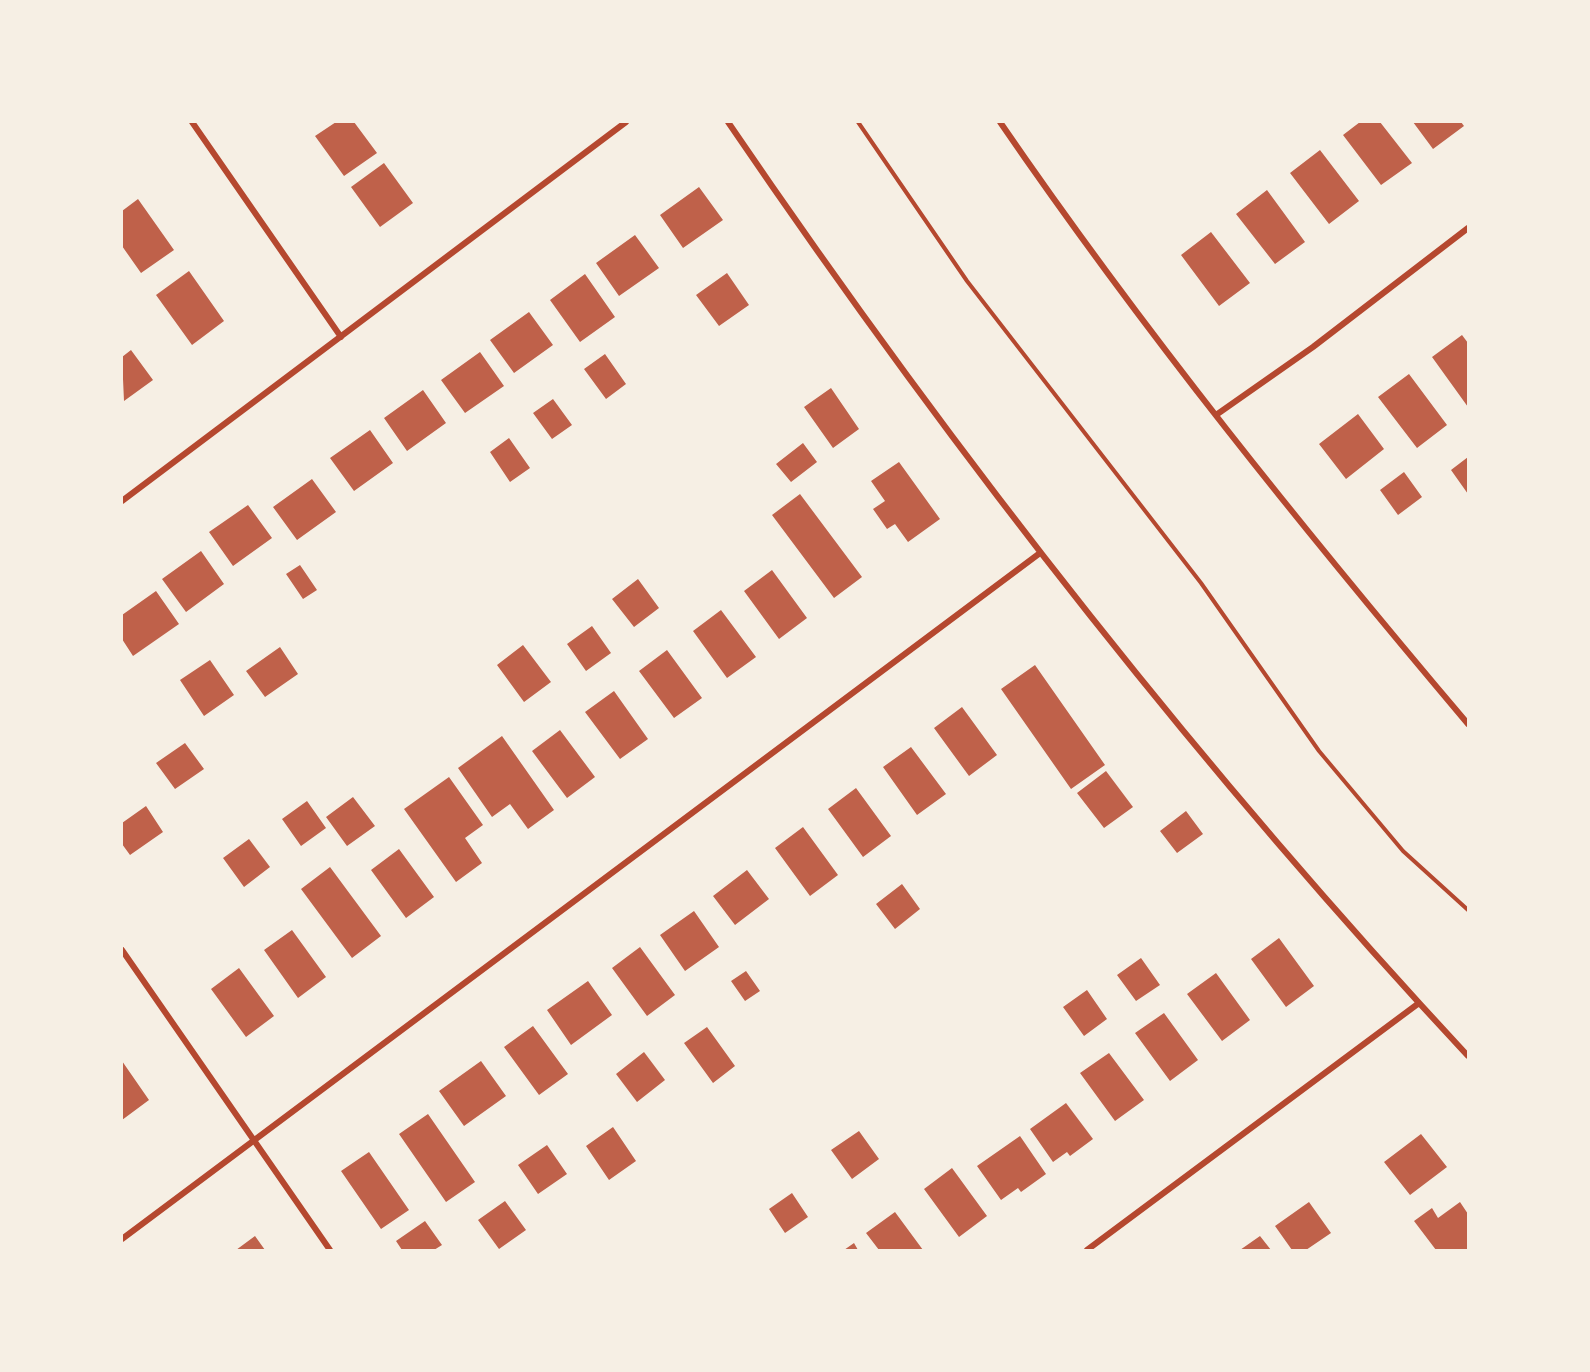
<!DOCTYPE html>
<style>
body{margin:0}
#map{position:relative;width:1590px;height:1372px;overflow:hidden;background:#f6efe4;font-family:"Noto Sans",sans-serif}
canvas{display:block}
.frame{position:absolute;inset:0;border:123px solid #f6efe4;pointer-events:none}
</style>
<div id="map">
<canvas width="1590" height="1372"></canvas>
<div class="frame"></div>
</div>
<script>
const context = document.querySelector('canvas').getContext('2d');
context.lineJoin = 'round';
function fill(path, color) { context.fillStyle = color; context.fill(path, 'evenodd'); }
function stroke(path, color, width, dash) { context.strokeStyle = color; context.lineWidth = width; context.lineCap = dash ? 'butt' : 'round'; context.setLineDash(dash || []); context.stroke(path); }
const building = new Path2D(`
 M336 122H354L377 153 344 176 315 136Z
 M1360 122H1380L1412 163 1381 185 1343 135Z
 M1413 122H1461L1464 126 1433 149Z
 M1320 150 1359 201 1329 224 1290 173Z
 M384 163 413 203 380 227 351 187Z
 M699 187 723 220 683 248 660 215Z
 M1267 190 1305 242 1275 264 1236 214Z
 M138 199 174 250 141 273 122 246V211Z
 M1211 232 1250 283 1219 306 1181 255Z
 M635 235 659 268 619 296 596 263Z
 M189 271 224 321 192 345 156 295Z
 M727 273 749 305 719 326 696 295Z
 M585 274 615 317 580 342 550 300Z
 M529 312 553 345 514 373 490 340Z
 M1462 335 1468 343V407L1432 357Z
 M131 350 153 380 124 401 122 357Z
 M480 352 504 386 465 413 441 380Z
 M605 354 626 384 606 399 584 369Z
 M1409 374 1447 425 1417 448 1378 397Z
 M831 388 859 429 833 448 804 407Z
 M423 390 446 423 407 451 384 418Z
 M553 399 572 425 552 439 533 413Z
 M1358 414 1384 449 1346 479 1319 444Z
 M370 430 393 463 354 491 330 458Z
 M509 438 530 468 510 482 490 452Z
 M803 443 817 462 791 482 776 464Z
 M1468 457V494L1451 470Z
 M899 462 940 519 908 542 895 524 887 529 873 509 885 501 871 481Z
 M1404 472 1422 497 1398 515 1380 490Z
 M312 479 336 512 297 540 273 507Z
 M800 494 862 577 834 598 772 515Z
 M248 505 272 538 233 566 209 532Z
 M201 551 224 584 186 612 162 579Z
 M300 565 317 590 303 599 286 574Z
 M772 570 807 618 779 639 744 591Z
 M638 579 659 608 634 627 612 599Z
 M156 591 179 624 133 656 122 639V615Z
 M721 610 756 657 727 678 693 631Z
 M592 626 611 653 586 671 567 644Z
 M523 645 551 682 524 702 497 665Z
 M280 647 298 674 265 697 246 671Z
 M667 650 702 698 674 718 639 671Z
 M210 660 234 695 204 716 180 680Z
 M1035 665 1105 765 1071 789 1001 689Z
 M614 691 648 739 620 759 585 712Z
 M962 707 997 755 969 776 934 728Z
 M560 730 595 777 567 798 532 751Z
 M502 736 554 810 528 829 510 804 492 817 458 768Z
 M185 743 204 769 175 789 156 763Z
 M911 747 946 794 917 815 883 767Z
 M1106 771 1133 807 1104 828 1077 793Z
 M449 777 483 825 465 838 482 863 456 882 404 809Z
 M856 788 891 836 863 857 828 809Z
 M353 797 375 826 347 846 326 817Z
 M307 801 326 828 301 846 282 819Z
 M146 806 163 832 130 855 122 844V823Z
 M1186 811 1203 834 1177 853 1160 831Z
 M803 827 838 875 810 896 775 848Z
 M249 839 270 867 244 887 223 858Z
 M399 849 434 897 406 918 371 870Z
 M330 867 381 936 352 958 301 889Z
 M747 870 769 899 735 925 713 896Z
 M902 884 920 909 895 929 876 904Z
 M694 911 719 947 685 971 660 935Z
 M292 930 326 977 298 998 264 950Z
 M1279 938 1314 986 1286 1007 1251 959Z
 M640 947 675 995 647 1016 612 968Z
 M1141 958 1160 985 1136 1001 1117 975Z
 M239 968 274 1016 246 1037 211 989Z
 M746 971 760 991 745 1001 731 981Z
 M1216 973 1250 1020 1222 1041 1187 994Z
 M588 981 612 1015 571 1045 547 1010Z
 M1087 990 1107 1019 1084 1036 1063 1007Z
 M1164 1013 1198 1060 1170 1081 1135 1033Z
 M533 1026 568 1074 539 1095 504 1047Z
 M707 1027 735 1066 713 1083 684 1043Z
 M644 1052 665 1080 637 1102 616 1074Z
 M1109 1053 1144 1100 1115 1121 1080 1073Z
 M122 1061 149 1100 122 1120Z
 M481 1061 506 1096 464 1126 439 1091Z
 M1066 1103 1093 1139 1070 1156 1067 1152 1053 1162 1030 1129Z
 M428 1114 475 1182 446 1202 399 1134Z
 M613 1127 636 1161 609 1180 586 1146Z
 M859 1131 879 1159 852 1179 831 1150Z
 M1421 1134 1447 1167 1410 1195 1384 1162Z
 M1020 1136 1046 1174 1021 1192 1018 1188 1001 1200 977 1166Z
 M547 1145 567 1174 538 1194 518 1165Z
 M369 1152 409 1210 381 1229 341 1171Z
 M952 1168 987 1216 959 1237 924 1189Z
 M792 1193 808 1217 785 1233 769 1209Z
 M505 1201 526 1230 499 1249 478 1220Z
 M1309 1202 1331 1233 1306 1250H1292L1275 1226Z
 M1460 1202 1468 1214V1250H1436L1414 1221 1432 1208 1438 1218Z
 M895 1212 923 1250H879L866 1233Z
 M425 1221 442 1245 434 1250H402L396 1241Z
 M255 1236 265 1250H236Z
 M1260 1236 1271 1250H1240Z
 M854 1243 858 1250H844Z`);
const path = new Path2D(`
 M858 122 967 281 1201 583 1319 751 1403 851 1468 910`);
const minor = new Path2D(`
 M192 122 341 337
 M728 122C952 451 1197 765 1468 1056
 M1000 122C1144 332 1304 530 1468 724
 M1216 415 1313 347 1468 228
 M122 501 626 122
 M122 950 330 1250
 M122 1239 1040 553
 M1087 1250 1419 1003`);
fill(building, '#bf614a');
stroke(path, '#b5482f', 4);
stroke(minor, '#b5482f', 6);
</script>
